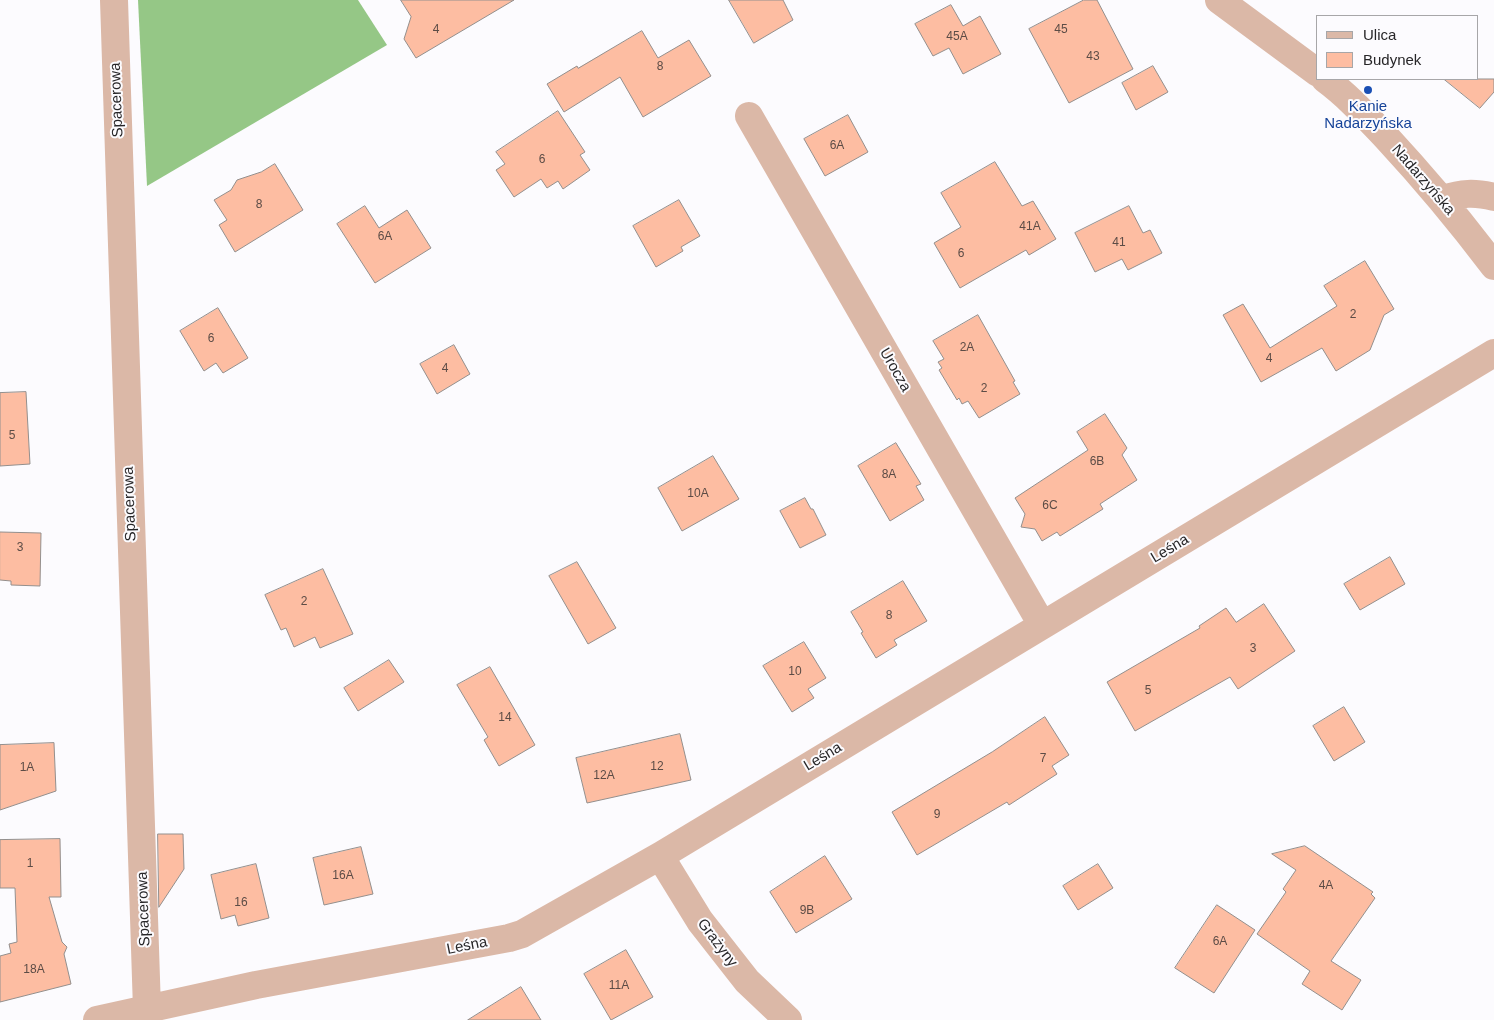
<!DOCTYPE html>
<meta charset="utf-8">
<style>
body{margin:0}
#map{position:relative;width:1494px;height:1020px;overflow:hidden;background:#fcfbfe;font-family:Helvetica,sans-serif}
canvas{display:block}
.legend{position:absolute;left:1316px;top:15px;width:162px;height:65px;box-sizing:border-box;background:#fcfbfe;border:1px solid #a7a6a8;margin:0;padding:6px 9px;list-style:none;font-size:15px;color:#272628}
.legend li{display:flex;align-items:center;gap:10px;height:25px}
.legend b{width:25px;border:1px solid #a7a6a8}
</style>
<div id="map">
<canvas width="1494" height="1020"></canvas>
<ul class="legend">
<li><b style="height:6px;background:#dbb8a7"></b>Ulica</li>
<li><b style="height:14px;background:#fdbda2"></b>Budynek</li>
</ul>
</div>
<script>
const context = document.querySelector('canvas').getContext('2d');
context.lineJoin = 'round';
function fill(path, color) { context.fillStyle = color; context.fill(path, 'evenodd'); }
function stroke(path, color, width, dash) { context.strokeStyle = color; context.lineWidth = width; context.lineCap = dash ? 'butt' : 'round'; context.setLineDash(dash || []); context.stroke(path); }
function label(font, color, halo, rows, align = 'center') {
  context.font = font + ' Helvetica,sans-serif'; context.lineWidth = 4; context.setLineDash([]); context.textBaseline = 'middle'; context.strokeStyle = halo; context.fillStyle = color; for (const [text, x, y, turn = 0] of rows) {
    context.save(); context.translate(x, y); context.rotate((+turn || 0) * Math.PI / 180); context.textAlign = isNaN(turn) ? turn : align; if (halo) context.strokeText(text, 0, 0); context.fillText(text, 0, 0); context.restore();
  }
}
const forest = new Path2D(`
 M138 0H358L387 45 147 186Z`);
const building = new Path2D(`
 M401 0H514L416 58 404 39 411 17Z
 M729 0H783L793 20 754 43Z
 M1084 0H1097L1133 69 1069 103 1029 29Z
 M951 5 963 26 980 16 1001 54 963 74 949 48 933 56 915 24Z
 M642 31 658 58 689 40 711 76 643 117 620 77 564 112 547 84 577 66 578 68Z
 M1153 66 1168 92 1136 110 1122 83Z
 M1444 79H1494V92L1480 108Z
 M558 111 585 152 580 155 590 170 563 189 558 181 547 188 541 179 514 197 496 170 505 164 496 152Z
 M848 115 868 152 825 176 804 139Z
 M995 162 1022 206 1033 201 1056 239 1029 255 1026 250 960 288 934 243 961 227 941 193Z
 M275 164 303 210 235 252 219 225 227 220 214 200 231 190 237 180 261 172Z
 M679 200 700 236 681 247 683 251 656 267 633 226Z
 M365 206 379 228 407 210 431 248 375 283 337 224Z
 M1129 206 1143 233 1150 230 1162 253 1128 270 1122 259 1095 272 1075 233Z
 M1365 261 1394 309 1384 315 1370 350 1336 371 1322 348 1261 382 1223 315 1243 304 1270 348 1337 306 1324 286Z
 M218 308 248 358 223 373 216 363 204 371 180 331Z
 M978 315 1015 381 1013 382 1020 394 979 418 968 401 962 404 959 398 957 400 939 370 942 368 938 362 944 359 933 341Z
 M454 345 470 374 437 394 420 364Z
 M26 392 30 464 0 466V393Z
 M1105 414 1127 448 1122 455 1137 480 1100 504 1103 509 1060 536 1057 532 1042 541 1035 529 1021 527 1025 514 1015 498 1088 450 1077 432Z
 M896 443 921 484 916 486 924 500 890 521 858 466Z
 M713 456 739 499 682 531 658 488Z
 M805 498 811 509H813L826 535 800 548 780 511Z
 M0 532 41 533 40 586 11 585V581L0 580Z
 M1390 557 1405 584 1360 610 1344 584Z
 M577 562 616 628 588 644 549 576Z
 M323 569 353 634 320 648 315 637 294 647 286 628 281 630 265 595Z
 M903 581 927 621 894 640 897 645 876 658 861 633 863 632 851 612Z
 M1264 604 1295 651 1238 689 1230 677 1135 731 1107 682 1200 628 1199 626 1226 608 1236 622Z
 M804 642 826 678 808 689 814 698 792 712 763 666Z
 M389 660 404 682 358 711 344 688Z
 M490 667 535 745 499 766 484 740 488 737 457 685Z
 M1344 707 1365 742 1334 761 1313 726Z
 M1045 717 1069 755 1052 766 1057 774 1009 805 1007 802 917 855 892 812 992 752Z
 M680 734 691 780 587 803 576 758Z
 M54 743 56 791 0 810V745Z
 M158 834H183L184 869 159 907Z
 M60 839 61 897H49L62 942 67 947 64 954 71 984 0 1002V956L11 953 9 944 17 942 15 888H0V840Z
 M1305 846 1373 892 1371 894 1375 898 1331 961 1361 980 1342 1010 1302 984 1310 971 1257 934 1286 892 1283 889 1296 870 1272 854Z
 M361 847 373 894 324 905 313 858Z
 M825 856 852 899 796 933 770 892Z
 M256 864 269 918 238 926 235 915 221 919 211 875Z
 M1098 864 1113 888 1078 910 1063 886Z
 M1217 905 1255 930 1214 993 1175 968Z
 M626 950 653 997 611 1020 584 974Z
 M521 987 541 1020H468Z`);
const minor = new Path2D(`
 M114 0 147 1009
 M1219 0 1318 73
 M1325 79C1348 96 1366 116 1386 137 1424 178 1460 221 1494 266
 M749 116 1042 625
 M1442 199C1462 193 1474 192 1494 197
 M660 856 700 921 747 981 788 1020
 M97 1020 256 985 509 938 522 934 660 856 1494 353`);
const markers = [
 [1368,90,5,"#1a4fb4"]
];
const numberNames = [
 ["4",436,30],
 ["45",1061,30],
 ["45A",957,37],
 ["43",1093,57],
 ["8",660,67],
 ["6A",837,146],
 ["6",542,160],
 ["8",259,205],
 ["41A",1030,227],
 ["6A",385,237],
 ["41",1119,243],
 ["6",961,254],
 ["2",1353,315],
 ["6",211,339],
 ["2A",967,348],
 ["4",1269,359],
 ["4",445,369],
 ["2",984,389],
 ["5",12,436],
 ["6B",1097,462],
 ["8A",889,475],
 ["10A",698,494],
 ["6C",1050,506],
 ["3",20,548],
 ["2",304,602],
 ["8",889,616],
 ["3",1253,649],
 ["10",795,672],
 ["5",1148,691],
 ["14",505,718],
 ["7",1043,759],
 ["12",657,767],
 ["1A",27,768],
 ["12A",604,776],
 ["9",937,815],
 ["1",30,864],
 ["16A",343,876],
 ["4A",1326,886],
 ["16",241,903],
 ["9B",807,911],
 ["6A",1220,942],
 ["18A",34,970],
 ["11A",619,986]
];
const streetNames = [
 ["Spacerowa",117,100,-92],
 ["Nadarzyńska",1423,180,49],
 ["Urocza",895,370,60],
 ["Spacerowa",130,504,-92],
 ["Leśna",1170,549,-31],
 ["Leśna",823,757,-31],
 ["Spacerowa",144,909,-92],
 ["Grażyny",717,943,53],
 ["Leśna",467,946,-11]
];
const transitNames = [
 ["Kanie",1368,107],
 ["Nadarzyńska",1368,124]
];
fill(forest, '#95c786');
fill(building, '#fdbda2');
stroke(building, '#938f8d', 1);
stroke(minor, '#dbb8a7', 28);
for (const [x, y, r, color] of markers) { const dot = new Path2D(); dot.arc(x, y, r, 0, 2 * Math.PI); context.fillStyle = color; context.fill(dot); stroke(dot, '#fcfbfe', 2); }
label('12px', '#5c4c46', null, numberNames);
label('15px', '#272628', '#fcfbfe', streetNames);
label('15px', '#164399', '#fcfbfe', transitNames);
</script>
